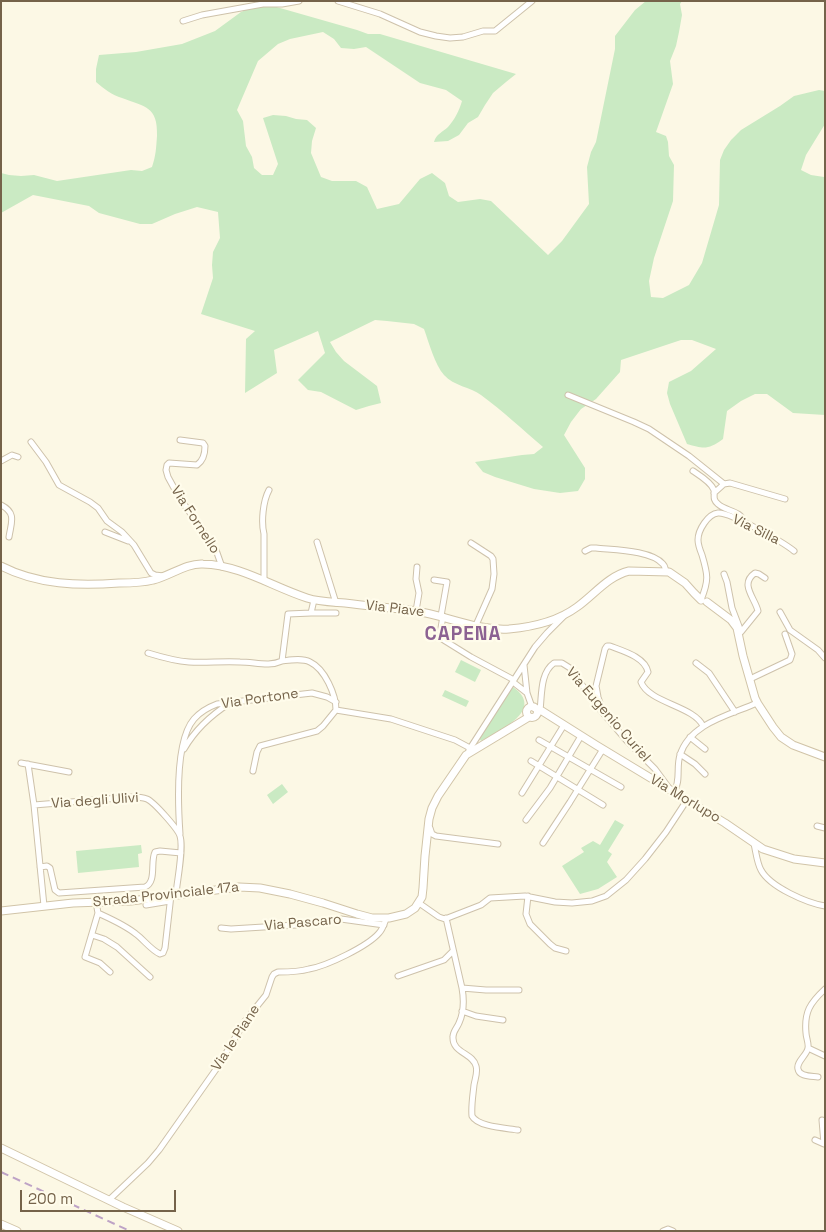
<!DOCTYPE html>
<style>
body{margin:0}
#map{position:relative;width:826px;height:1232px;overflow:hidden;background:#fcf8e5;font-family:"Space Grotesk",sans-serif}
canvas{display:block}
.frame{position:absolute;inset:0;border:2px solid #75634a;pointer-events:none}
.scale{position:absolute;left:20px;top:1190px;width:156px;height:22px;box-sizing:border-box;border:2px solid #75634a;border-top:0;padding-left:6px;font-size:15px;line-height:18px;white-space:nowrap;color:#75634a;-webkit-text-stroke:4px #fffceb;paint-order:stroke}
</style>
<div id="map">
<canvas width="826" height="1232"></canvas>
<div class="frame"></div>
<div class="scale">200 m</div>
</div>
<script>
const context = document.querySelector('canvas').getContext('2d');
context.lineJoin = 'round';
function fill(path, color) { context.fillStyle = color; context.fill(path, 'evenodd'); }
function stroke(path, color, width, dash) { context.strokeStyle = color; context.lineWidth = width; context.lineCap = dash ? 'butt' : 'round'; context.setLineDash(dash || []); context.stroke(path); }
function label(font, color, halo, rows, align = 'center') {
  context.font = font + ' "Space Grotesk",sans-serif'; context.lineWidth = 4.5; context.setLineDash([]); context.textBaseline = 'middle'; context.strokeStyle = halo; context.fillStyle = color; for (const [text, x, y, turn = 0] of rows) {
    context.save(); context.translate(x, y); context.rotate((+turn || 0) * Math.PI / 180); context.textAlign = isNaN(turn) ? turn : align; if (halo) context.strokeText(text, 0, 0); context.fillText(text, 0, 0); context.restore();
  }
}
const green = new Path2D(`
 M646 1H682L680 4 682 15 679 32 676 46 670 61 673 84 656 132 666 136 668 142 669 156 674 165 673 201 654 258 649 281 651 297 663 298 689 285 702 263 719 205 720 160 724 150 731 140 741 130 780 106 794 96 819 90 825 91V124L806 155 801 170 811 175 824 177 825 181V415L793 413 767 394H755L741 401 727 411 723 439C708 450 704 449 687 444L670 404 667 393 669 382 691 371 716 349 692 340H681L621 360 620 372 596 399 581 409 571 422 564 435 585 468V479L578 491 560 493 534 489 495 477 483 472 475 462 522 455 534 454 543 447C523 430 503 411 481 395 470 387 454 386 444 375 435 365 429 343 424 329L414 324 387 321 375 320 330 342 336 352 344 361 377 386 381 403 369 406 356 410 321 392 308 390 298 380 325 353 318 331 274 350 277 373 245 393 246 339 255 331 201 314 213 278 212 265 213 252 220 238 218 212 197 207 175 214 152 224H140L99 213 89 206 33 195 1 213V173L9 175 21 176 34 175 57 181 131 170 142 171 152 167C156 155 156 149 157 136 158 106 145 107 122 98 112 95 104 89 96 82V69L99 55 136 52 182 44 215 31 241 12 255 6 266 4 357 30 368 34H380L516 74 506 82 493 93 485 105 478 117 468 123 459 135 448 141 434 142C436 134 443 132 448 127 455 119 459 111 462 101L446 90 420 83 366 47 354 49 341 48 334 39 323 32 290 39 278 44 258 61 237 110 243 121 246 146 252 157 254 168 262 175H273L278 164 263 118 273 115 286 116 296 119 307 120 316 128 312 141 311 153 321 177 332 181H356L367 187 377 209 399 204 420 179 432 173 445 183 449 196 458 202 480 199 491 201 548 255 562 241 589 204 587 167 591 152 596 142 615 49V36L635 10Z
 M461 660 481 670 475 682 455 672Z
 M513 687C546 710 499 731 481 741L479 738Z
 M445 690 469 701 466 707 442 696Z
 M282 784 288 792 273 804 267 795Z
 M615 820 624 825 608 851 612 854 607 862 617 877 598 889 580 894 562 866 584 852 581 848 593 841 600 845Z
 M141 845 142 853 138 854 139 867 78 873 76 851Z`);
const street = new Path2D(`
 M338 1 380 14 420 32 436 36 450 38 463 37 483 31H495L532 1
 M183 21 202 15 263 4H282L299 1
 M568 395 634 422 649 429 689 456 724 484
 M180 440 203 443 205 446C205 453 203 461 197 465L169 463 167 465 166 470 168 477 179 497 216 550 222 567
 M31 442 46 462 59 485 90 502 98 508 107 521 122 532 134 545 151 573 155 575 163 576
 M1 461 12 455 18 457
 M693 471C699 475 711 482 714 490 715 496 712 499 718 504 725 511 742 511 743 521
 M714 493 724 484 730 483 785 499
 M1 505C17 513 11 523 9 537
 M105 532 128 541
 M317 542 336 603
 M471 543 491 556 493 559 494 574 492 589 476 625
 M585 551 591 548H596C613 550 651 550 663 564 665 566 665 568 666 571
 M724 574 727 582 732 608 740 629
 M434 580 447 582 441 616
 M264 581V534C261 522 263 501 269 490
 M701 600C709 580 708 575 702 555 700 550 698 545 698 540 698 530 708 514 718 513 730 512 783 542 794 551
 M416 611 419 593 416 579 417 567
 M780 612 790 630 818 650 825 658
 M311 613H336
 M443 616 440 634 442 639 471 657 514 680
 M741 632 758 611C755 598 739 584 755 573L759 574 765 578
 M148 653C161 657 175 661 189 662 206 663 223 661 240 662 255 662 269 667 282 661L288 614 311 613 314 600
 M282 661C291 660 302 658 310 662 325 669 336 695 336 710L391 719 455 740 470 748
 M696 663 709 673 735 712
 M524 665 527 693 532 707
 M750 679 790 660 792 654 785 634
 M513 682 527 693
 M602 709 598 697 596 686 605 649 607 646H610C623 651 645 657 648 672L641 682C649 703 694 706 703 726
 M540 710C542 695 540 673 554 663H562L570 668 597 706 626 740 655 769 669 788
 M690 737 705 749
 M539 740 621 787
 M184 749C195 730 211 715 230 703
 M469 750 535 647 547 633 563 617
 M680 754 695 764 705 774
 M531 761 603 805
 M21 763 69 772
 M28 764 34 805
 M253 771 257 752 260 746 317 731 323 726 336 710
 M674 792C681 781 676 767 680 755 690 723 730 715 757 703
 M522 793 564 725
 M526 820 550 788 581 736
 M817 826 825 828
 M430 828 432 834 436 836 498 844
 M180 834C178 805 175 741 194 719 201 711 209 707 217 704L312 693 327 697 336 702
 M543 843 570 802 603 749
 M754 844C756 852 757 863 761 870 770 887 807 903 825 906
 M40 867 47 866 50 868 55 890 59 893 145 887C157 882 150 862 155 852L160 851 181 853
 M528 896 526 914 530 924 550 944 555 948 566 951
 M96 902 98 913 85 957 100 963 110 972
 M419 903 439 917 445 919 481 905 490 898 525 896 555 902 572 903 592 901 606 896 626 880 645 859 666 832 687 800
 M146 905 170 901
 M44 906 34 805 131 797C137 797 142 797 147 799 154 802 178 829 180 836 184 848 177 881 176 894
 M98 913C111 919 125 925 136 934 144 940 151 950 160 954L163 953 165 948 171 895
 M446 918 462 988 486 990H519
 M221 928 231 929 296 925 341 919 384 925
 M92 935 104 939 117 947 150 977
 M398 976 444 960 453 951
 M462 988C464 999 464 1012 459 1023 457 1028 453 1031 453 1037 452 1053 473 1053 476 1066 478 1072 475 1079 474 1085 473 1095 471 1106 472 1116 478 1127 506 1128 518 1130
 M462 1011 476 1016 503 1020
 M808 1048 825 1056
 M818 1077C812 1076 799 1077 798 1069 796 1062 807 1055 808 1048 809 1044 806 1037 806 1033 804 1012 810 1003 825 989
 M822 1120 824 1144H825
 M815 1140 824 1144
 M109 1200 148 1163 159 1150 219 1065 245 1021 266 995 272 977 274 974 278 972C288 972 299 972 309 969 327 966 368 946 379 933 383 929 384 924 386 919
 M663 1231 668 1229 673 1231`);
const secondary = new Path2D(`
 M1 566C38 585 79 586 119 583 131 583 142 583 153 580 170 576 186 563 203 564 240 565 273 587 307 598 319 602 332 602 345 603 369 606 393 608 416 611 447 616 478 631 509 629 532 627 558 621 577 607 594 595 608 576 629 571L669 572 685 583 694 593 701 600
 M707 602 731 620 737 628 743 656 755 698 758 704 773 727 781 737 793 745 825 757
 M526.5 712a5.5 5.5 0 1 1 11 0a5.5 5.5 0 1 1-11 0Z
 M535 708 542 711 596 745 725 823 763 849 794 859 825 863
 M1 911 73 903 131 901 239 887 260 888 290 894 323 903 357 914 372 918H389L406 914 415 908 422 897 423 888 425 856 429 819 432 808 438 796 466 755 529 717
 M1 1148 123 1207 178 1231
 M1 1224 17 1231`);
const rail = new Path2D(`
 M1 1172 130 1231`);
const streetNames = [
 ["Via Fornello",195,520,57],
 ["Via Silla",756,530,26],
 ["Via Piave",395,609,7],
 ["Via Portone",260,699,-8],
 ["Via Eugenio Curiel",608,715,49],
 ["Via Morlupo",685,799,31],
 ["Via degli Ulivi",95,801,-4],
 ["Strada Provinciale 17a",166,895,-6],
 ["Via Pascaro",303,923,-5],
 ["Via le Piane",236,1038,-57]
];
const districtNames = [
 ["CAPENA",463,635]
];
fill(green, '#caeac3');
stroke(street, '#cec2ab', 7);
stroke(secondary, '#d1c4a8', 9);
stroke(street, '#fff', 5);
stroke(secondary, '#fff', 7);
stroke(rail, '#bea3c6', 2, [8, 5]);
label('14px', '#75634a', '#fffceb', streetNames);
context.letterSpacing = '1px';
label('bold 19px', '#8c6292', '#fffceb', districtNames);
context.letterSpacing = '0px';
</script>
